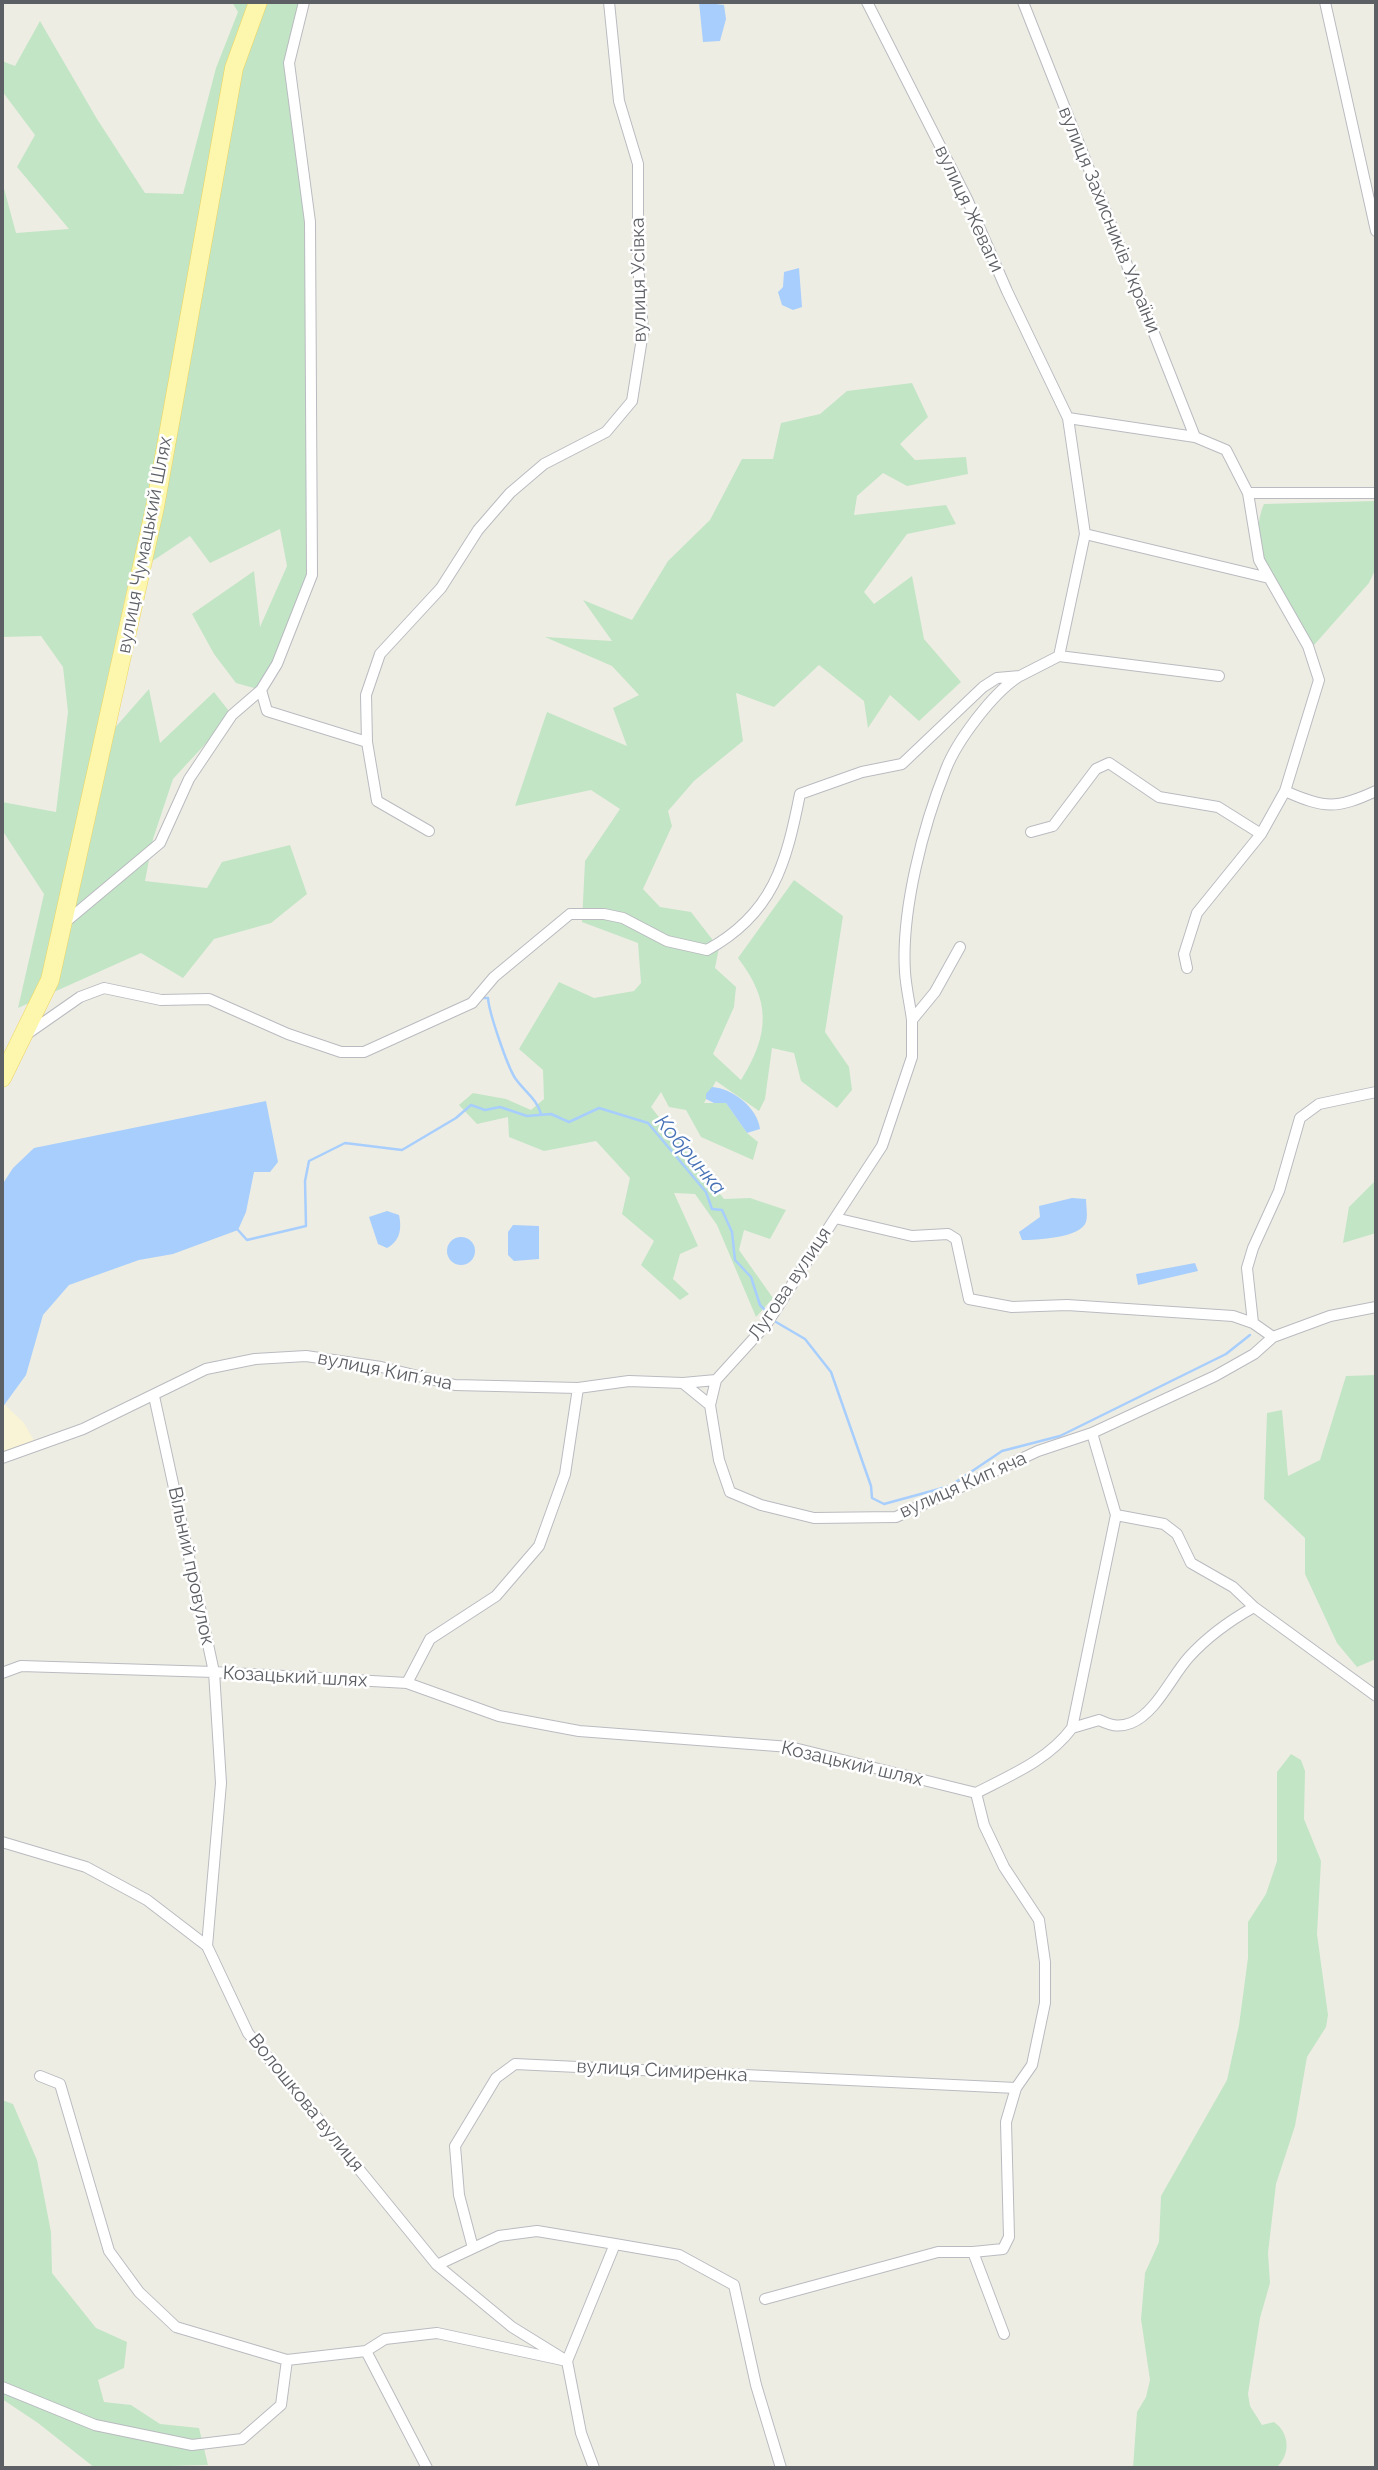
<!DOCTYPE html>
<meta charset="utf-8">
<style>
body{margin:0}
#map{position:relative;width:1378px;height:2470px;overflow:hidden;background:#eeede4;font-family:Raleway,sans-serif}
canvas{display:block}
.frame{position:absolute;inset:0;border:4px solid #5c5f64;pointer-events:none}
</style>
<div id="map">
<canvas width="1378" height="2470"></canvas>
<div class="frame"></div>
</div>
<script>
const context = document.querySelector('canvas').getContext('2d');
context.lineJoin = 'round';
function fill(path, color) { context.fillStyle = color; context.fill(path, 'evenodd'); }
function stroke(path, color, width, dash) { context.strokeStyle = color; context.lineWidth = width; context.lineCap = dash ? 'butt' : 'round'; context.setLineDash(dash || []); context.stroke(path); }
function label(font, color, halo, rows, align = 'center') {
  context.font = font + ' Raleway,sans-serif'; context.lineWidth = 5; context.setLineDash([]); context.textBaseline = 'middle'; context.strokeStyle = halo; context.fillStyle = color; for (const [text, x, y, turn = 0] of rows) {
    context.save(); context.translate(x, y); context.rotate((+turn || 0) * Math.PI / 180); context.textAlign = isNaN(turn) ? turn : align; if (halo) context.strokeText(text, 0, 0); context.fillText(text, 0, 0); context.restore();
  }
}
const green = new Path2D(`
 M232 2H304L289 63 310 222 312 575 261 690 236 683 214 654 192 614 254 571 260 627 287 566 280 529 210 563 190 536 130 576 91 755 149 689 160 743 214 692 232 715 173 779 153 839 145 881 207 888 222 862 290 845 307 894 271 923 214 939 183 978 141 953 18 1008 44 894 2 830V802L56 812 68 712 63 667 41 636 2 637V181L16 233 69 229 17 167 35 135 2 91V61L15 66 40 21 97 119 145 193 183 194 216 68 238 12Z
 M912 383 928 417 900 444 915 460 966 457 968 474 907 486 883 473 857 496 854 515 946 505 956 524 907 534 864 592 874 604 912 576 924 639 961 682 919 721 890 695 868 728 864 701 819 665 774 707 736 693 743 741 694 781 668 811 672 826 643 889 660 907 691 912 719 948 715 968 736 987 734 1007 713 1054 741 1080C770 1034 771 1001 738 958L794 880 843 916 825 1032 849 1067 852 1090 837 1108 801 1081 794 1053 772 1048 765 1099 759 1111 716 1081 704 1103H726L747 1133 758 1142 753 1160 701 1137 686 1110 669 1107 661 1092 651 1107 724 1199 750 1198 786 1210 770 1239 744 1230 739 1250 773 1298 756 1317 717 1225 695 1194 674 1193 698 1246 680 1254 673 1279 689 1294 680 1300 641 1265 654 1241 622 1214 630 1178 596 1141 544 1151 509 1137 508 1117 477 1124 459 1105 473 1093 506 1099 531 1110 544 1099 543 1070 519 1049 559 982 594 998 634 991 641 983 638 943 582 922 585 861 620 809 591 790 515 806 547 712 627 746 613 708 639 695 612 666 545 637 612 641 583 600 632 620 668 561 710 520 742 459H773L781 423 820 414 847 391Z
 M1376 501V568L1369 583 1314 645C1289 607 1243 550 1264 504Z
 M1376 1180V1233L1343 1243 1349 1207Z
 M1376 1375V1659L1357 1667 1337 1643 1305 1574V1538L1264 1499 1267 1413 1282 1410 1288 1476 1320 1460 1346 1376Z
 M1291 1754 1301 1760 1305 1771 1304 1819 1321 1861 1317 1934 1328 2015 1326 2027 1307 2057 1295 2126 1276 2184 1268 2253 1270 2283 1260 2318 1248 2394 1250 2406 1262 2425 1274 2422C1290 2433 1291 2455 1276 2468H1133L1137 2412 1146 2397 1150 2380 1141 2319 1145 2273 1159 2242 1161 2196 1227 2080 1239 2025 1248 1958V1922L1266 1894 1277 1861V1772Z
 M2 2100 13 2104 37 2160 51 2232 52 2273 96 2328 127 2342 124 2368 98 2380 104 2402 131 2405 160 2424 199 2428 208 2465 95 2468 38 2423 2 2399Z`);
const sand = new Path2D(`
 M5 1405 24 1423 37 1446 2 1458V1408Z`);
const water = new Path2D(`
 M699 2 724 5 726 19 720 41 703 42Z
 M799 268 802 307 793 310 782 305 778 292 783 287 784 272Z
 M712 1087C732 1088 758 1108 760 1129L747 1133 726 1103H714L706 1099V1094Z
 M266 1101 278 1162 270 1172H254L246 1212 238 1230 173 1254 139 1260 69 1285 43 1315 26 1375 2 1408V1185L13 1168 34 1148Z
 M1072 1198 1086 1199C1086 1205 1088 1216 1086 1222 1081 1238 1036 1240 1022 1240L1019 1232 1040 1217 1039 1206Z
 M387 1211 399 1215C402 1229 400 1241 387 1248L378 1244 369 1217Z
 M513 1225 539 1226V1259L514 1261 508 1255V1232Z
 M447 1251a14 14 0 1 1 28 0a14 14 0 1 1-28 0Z
 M1195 1263 1198 1271 1138 1285 1136 1274Z`);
const stream = new Path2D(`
 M483 998H488C489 1013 507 1065 515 1078 524 1091 537 1099 541 1114
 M238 1230 247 1240 306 1226 305 1181 309 1161 345 1143 402 1150 456 1118 471 1105 485 1110 500 1107 527 1116 551 1114 569 1122 599 1108 648 1123 706 1192 712 1209 722 1210 732 1232 735 1260 751 1277 760 1305 766 1311
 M776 1322 805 1339 831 1372 871 1486 872 1498 884 1504 950 1486 1002 1451 1060 1436 1226 1354 1250 1335`);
const minor = new Path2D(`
 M867 2 967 199 1007 291 1068 418
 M1023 2 1195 437
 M1325 2 1376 231
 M1248 493H1376
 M1085 534 1059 656 1219 676
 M261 690 267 711 367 742 377 801 429 831
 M367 742 366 695 380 654 441 588 478 530 510 493 544 464 606 432 632 401 643 332 638 263V164L619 101 609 2
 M1285 791C1325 809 1337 809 1376 791
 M1031 832 1053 826 1096 769 1109 763 1159 797 1218 807 1261 834
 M62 925 160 843 189 779 232 715 261 690 277 664 312 575 310 222 289 63 304 2
 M1187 968 1184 954 1197 913 1261 834 1285 791 1319 680 1308 646 1259 560 1248 493 1226 450 1195 437 1068 418 1085 534 1269 578
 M912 1020C910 1004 906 988 905 972 901 911 923 826 946 769 957 741 992 694 1018 677
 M27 1034 80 997 104 988 161 1000 209 999 288 1034 341 1052H364L472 1003 494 977 570 914H604L623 918 667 941 707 950C773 914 786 864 800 794L862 772 902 764 983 687 997 678 1020 676 1059 656
 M835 1218 882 1146 912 1057V1020L935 992 960 947
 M1253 1323 1247 1268 1253 1248 1279 1191 1300 1118 1319 1104 1376 1092
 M683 1383 716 1380
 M154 1396 214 1672 221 1783 207 1946
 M710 1405 716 1380 766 1325 835 1218 912 1236 948 1234 956 1239 969 1299 1012 1307 1067 1305 1233 1316 1253 1323 1273 1337
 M2 1458 83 1429 206 1369 255 1359 306 1356 381 1367 455 1385 578 1388 629 1381 683 1383 710 1405 719 1460 730 1492 761 1505 814 1518 896 1517 1038 1451 1092 1433
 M1116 1515 1164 1524 1177 1534 1191 1563 1233 1587 1254 1607
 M2 1673 21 1666 214 1672 407 1683 499 1716 579 1731 790 1747 976 1793C1011 1775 1048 1760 1072 1728L1116 1515 1092 1433 1215 1376 1254 1354 1273 1337 1330 1316 1376 1307
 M407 1683 430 1639 496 1596 539 1546 565 1474 578 1388
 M1072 1728 1099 1720C1110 1725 1118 1728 1131 1723 1156 1713 1171 1677 1189 1657 1208 1636 1229 1621 1254 1607L1376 1696
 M2 1842 86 1867 147 1900 207 1946 248 2033 437 2265 512 2327 567 2361 581 2433 594 2468
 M40 2076 60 2084 109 2251 139 2292 176 2327 287 2360 366 2351 385 2339 437 2333 567 2361 615 2244 537 2231 499 2236 437 2265
 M615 2244 679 2255 734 2285 756 2385 781 2468
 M473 2248 459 2195 455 2146 496 2078 515 2064 1016 2088 1032 2065 1045 2003V1962L1039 1920 1004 1867 984 1825 976 1793
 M765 2299 938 2252H973
 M1004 2334 973 2252 1003 2249 1009 2237 1006 2122 1016 2088
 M366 2351 427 2468
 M2 2387 95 2425 192 2445 242 2439 281 2405 287 2360`);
const primary = new Path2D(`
 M2 1078 50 980 155 507 234 68 258 2`);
const streetNames = [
 ["вулиця Жеваги",969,209,65],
 ["вулиця Захисників України",1109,220,68],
 ["вулиця Усівка",639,280,-91],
 ["вулиця Чумацький Шлях",145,545,-79],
 ["Лугова вулиця",790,1284,-56],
 ["вулиця Кипʼяча",385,1371,11],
 ["вулиця Кипʼяча",963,1485,-24],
 ["Вільний провулок",191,1566,78],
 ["Козацький шлях",295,1677,3],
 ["Козацький шлях",852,1764,13],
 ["вулиця Симиренка",662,2071,3],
 ["Волошкова вулиця",306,2103,51]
];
const waterNames = [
 ["Кобринка",690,1155,50]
];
fill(green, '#c2e5c5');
fill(sand, '#f9f4d5');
fill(water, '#a7cefc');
stroke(stream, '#a7cefc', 2.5);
stroke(minor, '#b9bbc0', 12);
stroke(primary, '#ecd360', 19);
stroke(minor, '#fff', 10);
stroke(primary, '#fcf7ac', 18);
label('19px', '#5c5f64', '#fff', streetNames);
label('italic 21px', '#4772b6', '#fff', waterNames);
</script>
